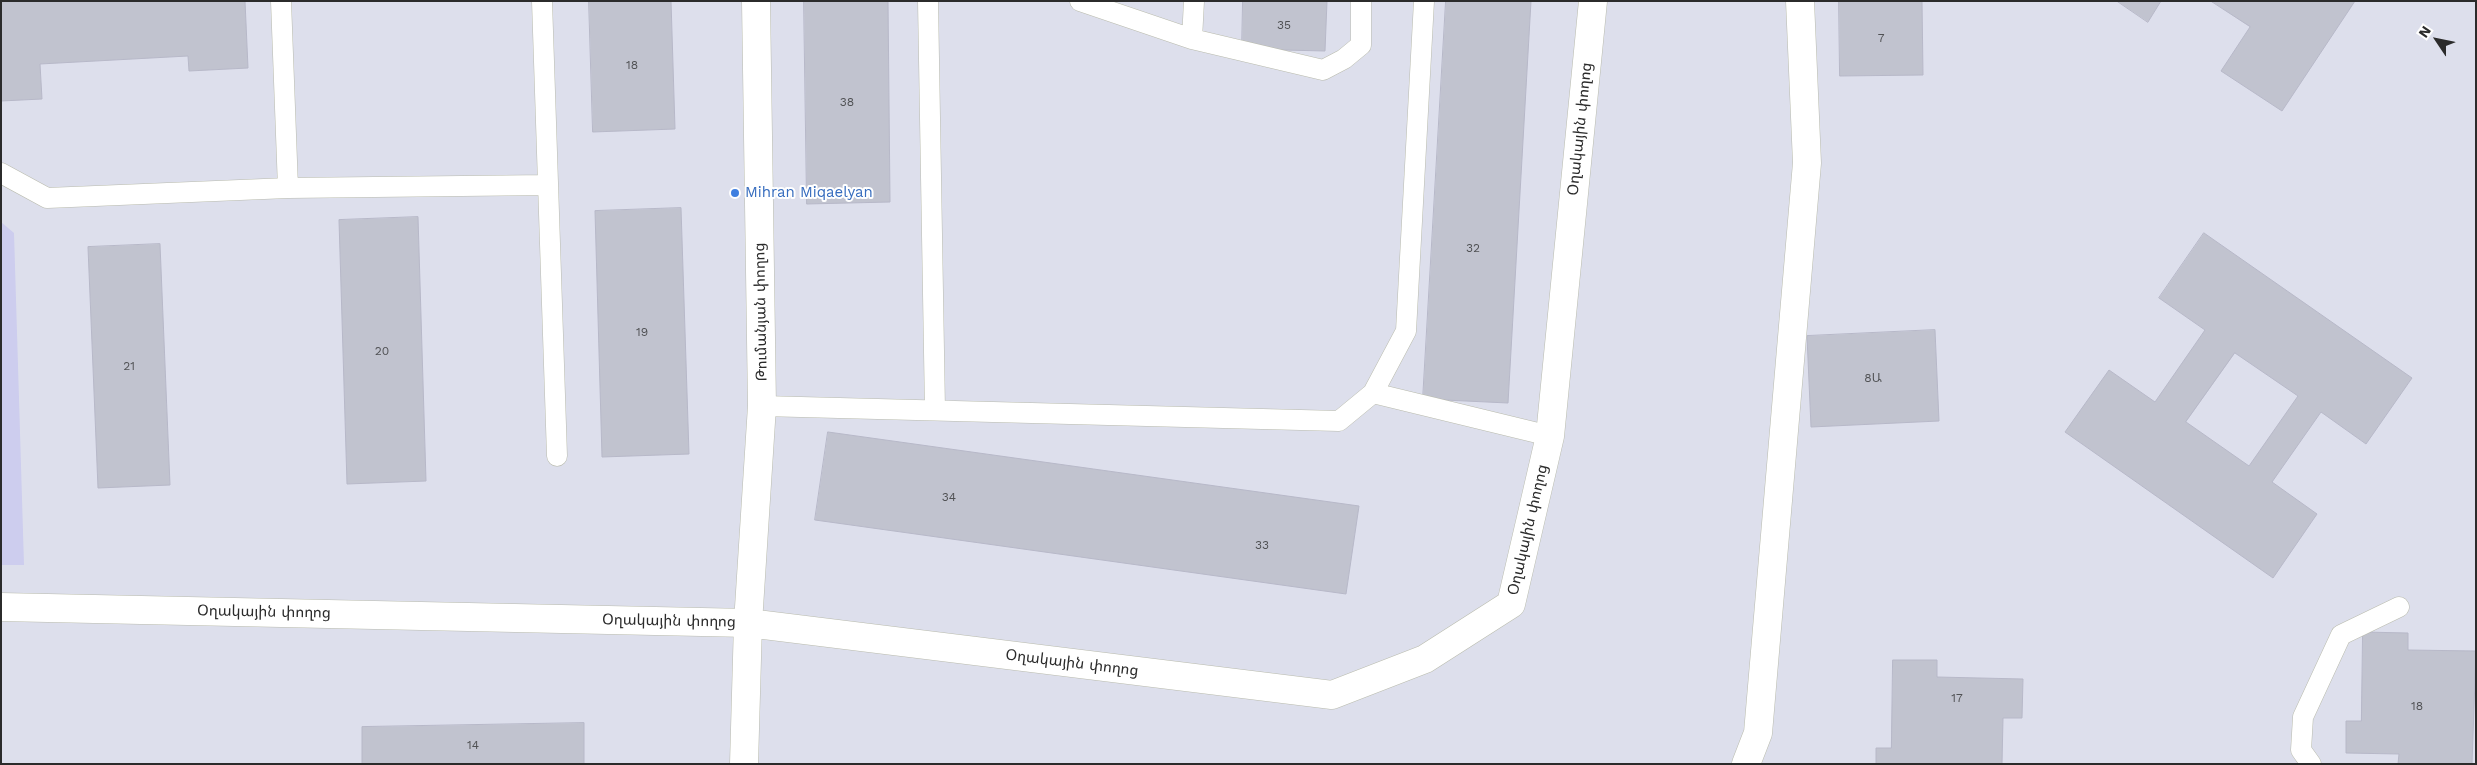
<!DOCTYPE html>
<meta charset="utf-8">
<style>
body{margin:0}
#map{position:relative;width:2477px;height:765px;overflow:hidden;background:#dddfec;font-family:"Work Sans",sans-serif}
canvas{display:block}
.frame{position:absolute;inset:0;border:2px solid #2b2b2b;pointer-events:none}
.north{position:absolute;left:2412px;top:15px;width:50px;height:50px;-webkit-text-stroke:4px #fff;paint-order:stroke;rotate:304deg;font-size:14px;font-weight:700;line-height:20px;text-align:center;color:#2b2b2b}
.north::after{content:'';display:block;margin:auto;width:18px;height:22px;background:#2b2b2b;clip-path:polygon(50% 0,100% 100%,50% 72%,0 100%)}
</style>
<div id="map">
<canvas width="2477" height="765"></canvas>
<div class="frame"></div>
<div class="north">N</div>
</div>
<script>
const context = document.querySelector('canvas').getContext('2d');
context.lineJoin = 'round';
function fill(path, color) { context.fillStyle = color; context.fill(path, 'evenodd'); }
function stroke(path, color, width, dash) { context.strokeStyle = color; context.lineWidth = width; context.lineCap = dash ? 'butt' : 'round'; context.setLineDash(dash || []); context.stroke(path); }
function label(font, color, halo, rows, align = 'center') {
  context.font = font + ' "Work Sans","Noto Sans Armenian",sans-serif'; context.lineWidth = 4; context.setLineDash([]); context.textBaseline = 'middle'; context.strokeStyle = halo; context.fillStyle = color; for (const [text, x, y, turn = 0] of rows) {
    context.save(); context.translate(x, y); context.rotate((+turn || 0) * Math.PI / 180); context.textAlign = isNaN(turn) ? turn : align; if (halo) context.strokeText(text, 0, 0); context.fillText(text, 0, 0); context.restore();
  }
}
const education = new Path2D(`
 M1 222 14 233 24 565H1Z`);
const building = new Path2D(`
 M1 1H245L248 68 189 71 188 56 40 64 42 99 1 101Z
 M589 1H671L675 129 593 132Z
 M804 1H888L890 202 807 204Z
 M1243 1H1327L1325 51 1242 49Z
 M1446 1H1531L1508 403 1423 399Z
 M1839 1H1922L1923 75 1840 76Z
 M2117 1H2161L2148 22Z
 M2211 1H2355L2282 111 2221 71 2250 27Z
 M681 208 689 454 602 457 595 211Z
 M418 217 426 481 347 484 339 220Z
 M2204 233 2412 378 2366 444 2321 412 2272 482 2317 514 2273 578 2065 432 2109 370 2155 402 2205 330 2159 298ZM2235 353 2298 396 2249 466 2186 422Z
 M160 244 170 485 98 488 88 247Z
 M1935 330 1939 421 1811 427 1807 336Z
 M828 432 1359 506 1346 594 815 520Z
 M2363 632 2408 633V650L2476 651 2472 764H2398L2399 754 2346 753V721H2361Z
 M1893 660H1937V677L2023 679 2022 718H2003L2002 764H1876V748H1891Z
 M584 723V764H362V727Z`);
const service = new Path2D(`
 M281 1 288 188
 M542 1 557 456
 M928 1 935 410
 M1080 1 1192 39 1323 70 1344 59 1361 45V1
 M1192 39 1194 1
 M1 173 47 198 288 188 548 185
 M1373 393 1550 436
 M762 406 1339 421 1373 393 1406 331 1424 1
 M2311 764 2301 750 2303 717 2341 635 2399 607`);
const minor = new Path2D(`
 M1 607 748 623 1332 695 1425 659 1511 604 1550 436 1593 1
 M744 764 748 623 762 406 756 1
 M1746 764 1758 733 1807 163 1800 1`);
const markers = [
 [735,193,5,"#3f7fe0"]
];
const numberNames = [
 ["35",1284,25],
 ["7",1881,38],
 ["18",632,65],
 ["38",847,102],
 ["32",1473,248],
 ["19",642,332],
 ["20",382,351],
 ["21",129,366],
 ["8Ա",1873,378],
 ["34",949,497],
 ["33",1262,545],
 ["17",1957,698],
 ["18",2417,706],
 ["14",473,745]
];
const streetNames = [
 ["Օղակային փողոց",1580,129,-84],
 ["Թումանյան փողոց",761,312,-91],
 ["Օղակային փողոց",1528,530,-77],
 ["Օղակային փողոց",264,612,1],
 ["Օղակային փողոց",669,621,1],
 ["Օղակային փողոց",1072,663,7]
];
const shopNames = [
 ["Mihran Miqaelyan",745,193]
];
fill(education, '#cdcdee');
fill(building, '#c1c3cf');
stroke(building, '#b7b8c8', 1);
stroke(service, '#b9bbad', 21);
stroke(minor, '#b9bbad', 29);
stroke(service, '#fff', 20);
stroke(minor, '#fff', 28);
for (const [x, y, r, color] of markers) { const dot = new Path2D(); dot.arc(x, y, r, 0, 2 * Math.PI); context.fillStyle = color; context.fill(dot); stroke(dot, '#fff', 2); }
label('12px', '#505154', null, numberNames);
label('15px', '#2b2b2b', '#fff', streetNames);
label('15px', '#366cbe', '#fff', shopNames, 'left');
</script>
